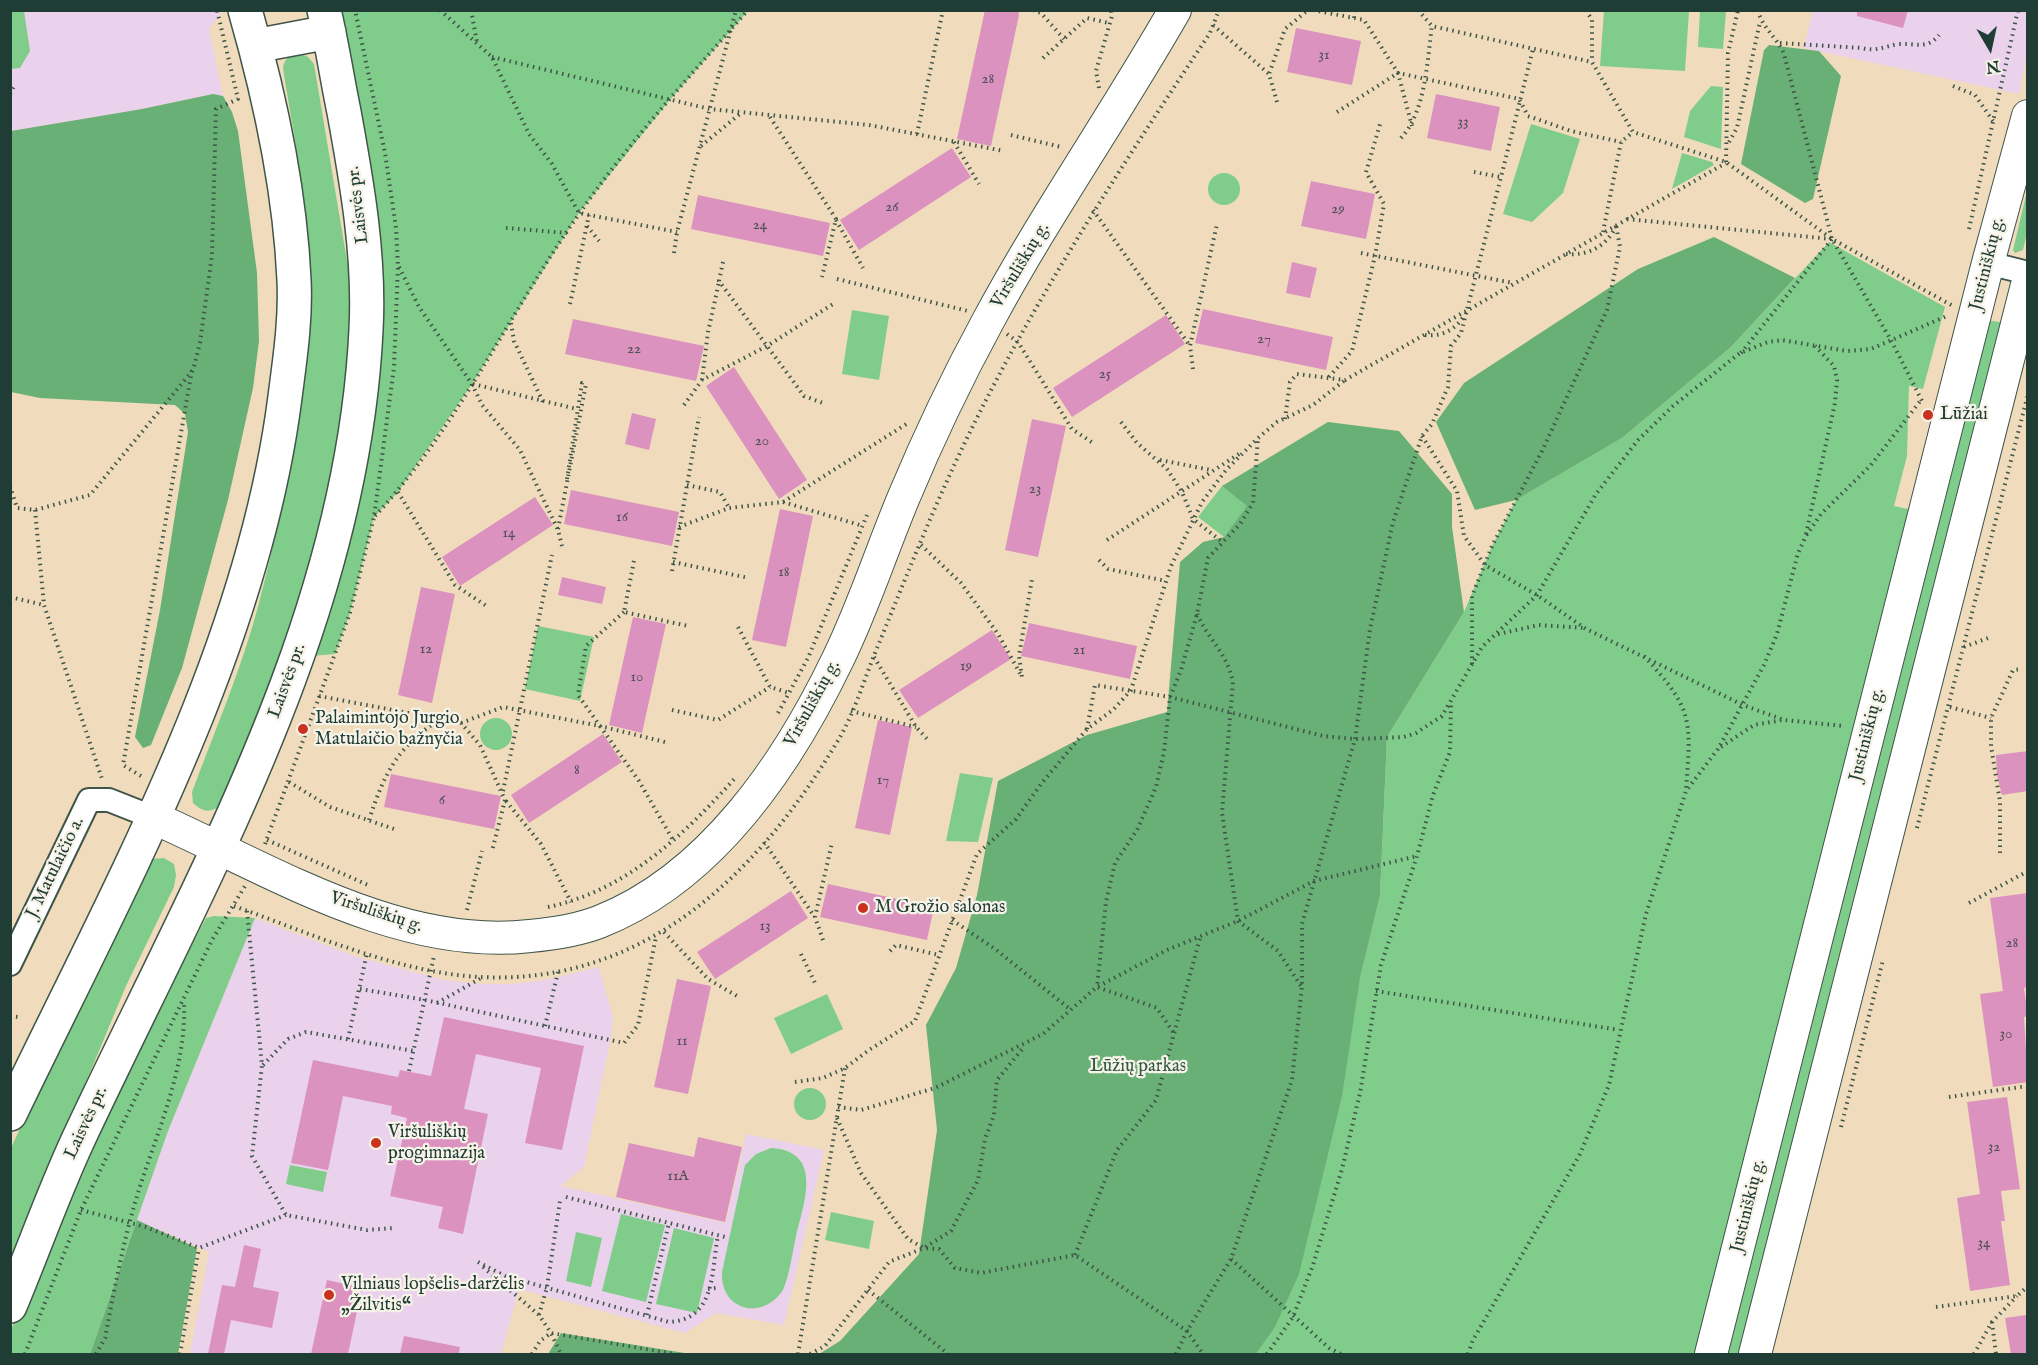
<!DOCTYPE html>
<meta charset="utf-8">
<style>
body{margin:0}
#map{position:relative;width:2038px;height:1365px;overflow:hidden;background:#f0dcbc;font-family:"IM FELL English",serif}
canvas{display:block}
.frame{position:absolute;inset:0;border:12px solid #1f3d34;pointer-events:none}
.north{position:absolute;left:1960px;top:18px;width:60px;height:60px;-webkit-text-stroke:4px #f7f3e8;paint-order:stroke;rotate:171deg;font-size:16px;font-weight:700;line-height:24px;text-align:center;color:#1f3d34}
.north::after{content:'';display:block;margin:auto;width:21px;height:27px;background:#1f3d34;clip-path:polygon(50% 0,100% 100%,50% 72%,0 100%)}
</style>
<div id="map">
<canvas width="2038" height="1365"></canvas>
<div class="frame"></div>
<div class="north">N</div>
</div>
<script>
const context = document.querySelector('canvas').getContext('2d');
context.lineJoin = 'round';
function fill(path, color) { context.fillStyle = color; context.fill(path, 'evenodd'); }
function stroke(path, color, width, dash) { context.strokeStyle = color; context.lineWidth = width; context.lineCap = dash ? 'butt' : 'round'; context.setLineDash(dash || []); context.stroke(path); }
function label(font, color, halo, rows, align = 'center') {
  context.font = font + ' "IM FELL English",serif'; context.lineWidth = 4.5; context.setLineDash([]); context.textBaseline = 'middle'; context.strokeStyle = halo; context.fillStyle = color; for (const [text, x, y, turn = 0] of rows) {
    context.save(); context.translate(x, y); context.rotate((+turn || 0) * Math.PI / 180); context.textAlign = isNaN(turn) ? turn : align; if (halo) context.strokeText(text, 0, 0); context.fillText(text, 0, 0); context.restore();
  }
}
const built = new Path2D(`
 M11 11H222L209 29 223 96 213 94 142 109 11 131Z
 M1813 11H2027V54L2019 94 1804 48Z
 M255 918 354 956 444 980 482 984H513L545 980 599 967 613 1018 611 1037 584 1167 561 1186 726 1223 746 1134 824 1150 784 1325 716 1313 685 1333 519 1289 501 1354H190L209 1252 137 1220 168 1131Z`);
const green = new Path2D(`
 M11 10 24 11 30 51 20 68 11 69Z
 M333 11H748L669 101 579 213 472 384 398 492 374 517 350 613 335 654 312 656 370 424Z
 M1604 11H1689L1685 71 1600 66Z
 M1700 11H1726L1723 49 1698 47Z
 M300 53 308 57 314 64 350 279 353 341 333 482 283 660 222 804C212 813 203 813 193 803L192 792C215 730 242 668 259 603 291 482 311 356 305 230 303 175 291 121 283 68 285 57 290 55 300 53Z
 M1711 86 1723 87 1721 149 1684 137 1690 111Z
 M1531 124 1580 139 1563 193 1532 222 1503 214Z
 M1682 153 1712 162 1714 165 1672 189Z
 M1208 189a16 16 0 1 1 32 0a16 16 0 1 1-32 0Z
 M2027 191V233L2023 250 2015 253 2013 250Z
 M1829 242 1945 307 1923 389 1909 386 1907 456 1894 506 1908 509 1907 542 1700 1354H1256L1274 1329 1380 896 1387 737 1464 612 1492 546 1516 500 1622 438 1731 347Z
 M852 310 889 316 879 380 842 374Z
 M1986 320 2007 323 1743 1354H1723Z
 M1222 486 1248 506 1224 537 1198 517Z
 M538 626 594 637 580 701 525 689Z
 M480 734a16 16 0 1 1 32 0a16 16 0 1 1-32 0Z
 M960 773 993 778 978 842 946 841Z
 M164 858 174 864 176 875 174 887 126 986 11 1262V1148L72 1015 152 859Z
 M214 916 255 918 168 1131 90 1354H11V1330L96 1129 206 918Z
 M827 994 843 1029 791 1054 774 1018Z
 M794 1104a16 16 0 1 1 32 0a16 16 0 1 1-32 0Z
 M771 1148C824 1151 804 1203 796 1236 792 1254 790 1273 783 1290 763 1321 720 1311 722 1272L745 1165 756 1154Z
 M290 1165 327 1172 323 1192 286 1184Z
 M831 1212 874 1221 869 1249 825 1240Z
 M621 1214 665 1225 646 1302 602 1291Z
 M674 1228 714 1238 697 1313 656 1304Z
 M576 1232 602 1238 591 1287 566 1281Z`);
const forest = new Path2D(`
 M1769 45 1819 51 1841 76 1813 199 1805 203 1741 164 1764 50Z
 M213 94 223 96 232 112 238 131 257 273 259 341 253 388 228 500 182 668 151 745 143 748 135 737 160 610 188 432 185 414 175 405 40 398 11 392V131L142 109Z
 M1714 237 1795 278 1731 347 1622 438 1516 500 1475 510 1436 422 1464 383 1638 269Z
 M1328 422 1399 431 1452 494V527L1464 612 1387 737 1380 896 1360 978 1342 1096 1299 1274 1274 1329 1256 1354H819L840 1341 919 1254 937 1130 926 1025 956 968 977 895 998 781 1087 735 1167 712 1180 562 1203 542 1224 537 1247 506 1222 486Z
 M137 1220 197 1248 178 1354H90Z
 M561 1333 691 1354H548Z`);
const building = new Path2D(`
 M985 10H1018L1019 15 991 146 957 139Z
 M1857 10H1908L1903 28 1857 16Z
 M1296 28 1361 41 1352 85 1287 72Z
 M1436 94 1500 107 1491 151 1427 138Z
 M952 148 971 177 859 250 840 220Z
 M1311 181 1375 194 1366 239 1301 226Z
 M698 195 830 223 823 256 691 229Z
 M1292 262 1317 268 1310 298 1286 293Z
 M1203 309 1333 337 1326 370 1195 343Z
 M1166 315 1185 344 1072 417 1053 388Z
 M573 319 704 346 696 381 565 354Z
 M734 367 807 480 779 499 706 386Z
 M632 413 656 419 649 450 625 444Z
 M1032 419 1066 426 1038 557 1005 550Z
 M571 490 679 512 672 546 564 524Z
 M535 497 553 525 460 586 442 557Z
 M780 509 813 516 786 647 752 640Z
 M562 577 606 587 602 604 558 595Z
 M421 587 455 594 432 703 398 695Z
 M633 617 666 624 642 733 609 725Z
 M1029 623 1137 646 1130 679 1021 656Z
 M992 630 1011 659 918 718 899 690Z
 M878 720 912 727 890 835 855 828Z
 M603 734 622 762 529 823 511 795Z
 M2028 751V791L2002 795 1997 775 1996 755Z
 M391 774 501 796 494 829 384 807Z
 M828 884 934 907 927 940 820 917Z
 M791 891 808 918 715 979 697 952Z
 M2028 893V987L2024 988 2028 1016 2024 1017 2028 1082 1993 1087 1980 994 2003 991 1990 898Z
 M677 979 711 986 688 1094 654 1087Z
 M444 1017 584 1046 562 1150 525 1143 541 1068 476 1054 464 1109 488 1114 463 1234 438 1228 443 1207 390 1196 407 1118 391 1114 392 1106 343 1096 328 1170 291 1163 313 1060 398 1077 400 1070 431 1076Z
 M2007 1097 2020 1189 2001 1191 2005 1221H2001L2010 1285 1970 1291 1957 1198 1980 1194 1967 1102Z
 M698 1137 742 1147 725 1222 616 1197 629 1143 694 1157Z
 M244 1245 261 1249 253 1287 279 1292 272 1328 231 1320 224 1354H208L222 1285 235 1287Z
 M327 1280 362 1288 348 1354H311Z
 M2026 1315 2028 1354H2011L2005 1318Z
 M404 1336 460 1347 459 1354H400Z`);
const path = new Path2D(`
 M440 10 492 57 529 134 552 164 579 213 677 232
 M471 10 477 42
 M1033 10 1041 13 1064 39
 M1313 10 1364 20 1398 73 1519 99 1528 116 1571 131 1621 142
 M1418 10 1432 26 1592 62 1633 132 1726 162 1832 239 1953 306
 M1586 10 1592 20V62
 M1758 10C1762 28 1777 37 1784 54L1832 239 1892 342 1922 401
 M1354 18 1355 10
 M1213 25 1269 74
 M1780 43 1862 48C1877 52 1885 46 1899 44 1915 43 1927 50 1939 35
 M492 57 710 109 869 125 1004 151
 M1043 58 1087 18 1109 23
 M1953 86 1975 95 1993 121
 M1099 88 1096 71 1112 16 1111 10
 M10 94 15 84
 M1277 102 1269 74 1285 29 1308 10
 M1337 112 1398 73 1412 126
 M770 117 836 219 822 277
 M917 134 943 10
 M1011 135 1061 147
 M1401 138C1426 111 1427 61 1432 26
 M954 142 979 184
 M1729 142 1737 128 1760 22
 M701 146 741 113
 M1726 162 1728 53 1738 10
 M1474 172 1501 177 1533 49
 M1093 210 1190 346
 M1627 219 1831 239
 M836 220 863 268
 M587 226 599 241
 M506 228 567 233
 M1969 229 2018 10
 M1603 232 1621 142 1633 132
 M674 253 677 232 736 10
 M1361 253 1513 283
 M1566 254C1588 256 1607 246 1616 226
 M723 262 719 281 804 396 823 403
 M399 267 419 307 472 384 482 405 520 450 558 530 563 550
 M837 279 968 311
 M570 304 589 215
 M511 323 514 341 543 402
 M1007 334 1018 342 1072 429 1093 443
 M1425 335C1441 337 1455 330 1464 316
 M1741 353 1832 239
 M1193 369 1190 346 1217 224
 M1329 377 1352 351 1375 256 1384 204 1366 172 1380 124
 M702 380 708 332 719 282
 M473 384 577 409
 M684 405 702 380 767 346 833 304
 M1285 419 1290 382 1297 374 1345 380 1726 163
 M1121 422 1137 443 1167 469 1182 492 1193 519 1221 541
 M1422 436 1457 491 1464 536 1485 565 1537 595 1586 629 1743 705 1784 720 1844 726
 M1160 460 1211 470
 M567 479 582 383 586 384
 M687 485 720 492 729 508
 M10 486 17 508 35 510 90 495 193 370 200 343 212 255 216 109 238 99 217 10
 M398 492 455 585 488 607
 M783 502 863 526
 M35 510 44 605 103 782
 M375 516C458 427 509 313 579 214 629 142 690 76 748 10
 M679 527 729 508 783 502 908 423
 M558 529 586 384
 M1806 534 1835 403 1837 380 1834 366 1815 346
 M1107 540 1242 452
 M921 545 961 583 998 634 1022 677 1019 656 1032 579
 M1099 560 1108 569 1166 581
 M634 561 624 612 688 626
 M673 562 749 578
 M672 571 699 417
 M10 597 44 605
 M624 612 586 646 578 695 600 726 669 743
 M1197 614C1209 641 1226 651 1233 682L1222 813 1238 921 1278 951 1301 986
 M738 627 770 687 789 693
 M1498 634 1539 625 1585 628
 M1964 647 1988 638
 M1644 656C1694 710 1691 720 1686 790
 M874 657 916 727 929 741
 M1472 664V596L1492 546 1542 451 1607 310 1620 247 1616 225
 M319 696 461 723 480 745 505 800 492 851
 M1950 707 1991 718
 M672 710 718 720 770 687
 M851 711 916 727
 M778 713 808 658 867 515
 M461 723 503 707 600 726 639 781 673 840
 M1087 729 1095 685 1170 697 1323 736 1355 739 1404 737 1416 733 1442 716 1482 647 1537 595 1596 494 1638 440 1673 406 1740 353 1768 342 1782 340 1847 351 1871 349 1949 315
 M1721 747 1754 725 1782 720
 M141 776 123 765 192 370
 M289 782 330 807 397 830
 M503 791 552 555
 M506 801 541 844 571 902
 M369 820C384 774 398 745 441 719
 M1917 828 2028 394
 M267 840 368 885
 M764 842 814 916
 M265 844 350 613 374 517 394 367 398 266 396 228 385 153 355 10
 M2000 853V801L1991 746V718L2013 670 2022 669
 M1969 903 2028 871
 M234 906C309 933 387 968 466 976 639 992 758 876 840 737 855 711 864 680 875 653 902 587 928 521 958 457 1028 308 1119 170 1210 33L1219 10
 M548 907C626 891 685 834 736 777
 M467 910 482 851
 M247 911 262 1065 252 1156 286 1215 367 1230 394 1228
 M952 920 995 949 1071 1010
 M664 932 708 979 737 996
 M823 940 815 917 832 843
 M890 951 896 945 939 955
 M801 954 816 985
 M360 989 425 1000 624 1043 638 1025 656 937
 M1376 991 1619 1030
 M437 1003 483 977
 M10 1016 18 1017
 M545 1026 558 972
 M1173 1032 1157 1008 1097 987 1106 902 1115 863 1137 830 1156 787 1164 752 1170 697 1181 670 1197 614 1208 558 1240 524 1253 503 1258 438
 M348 1039 367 953
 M263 1065 288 1039 306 1032 414 1051
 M409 1071 434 956
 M795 1082 823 1078 845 1068 869 1050 915 1021 977 854 1016 819 1041 784 1087 729 1114 709 1131 690 1171 566 1202 502 1226 470 1258 438 1277 422 1313 405 1345 380
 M1949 1097 2028 1086
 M838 1107 861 1110 935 1088 1043 1034 1097 987 1169 949 1238 921 1314 881 1417 856
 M837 1118 861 1173 908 1239 924 1248 939 1249 955 1268 981 1273 1075 1255 1187 1331 1203 1354
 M1841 1127 1883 960
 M566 1197 729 1238
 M81 1210 146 1227 199 1248 286 1215
 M1075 1255 1117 1150 1156 1100 1200 938
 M1231 1259 1329 1348 1341 1354
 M478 1262 505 1276 669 1322C716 1319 711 1273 718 1235
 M483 1267 539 1315 551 1333 675 1354
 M708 1289 716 1288
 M868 1290 948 1354
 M1936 1307 2017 1296 2028 1286
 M539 1315 547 1287 560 1201
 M647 1315 669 1223
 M1992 1322 1996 1354
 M25 1354 81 1210 212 940 245 886
 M96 1354 105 1338C114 1291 123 1242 137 1196 156 1134 187 1068 184 1002
 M180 1354 199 1248
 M532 1354 540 1341 551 1333 561 1354
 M798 1354 845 1068
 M810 1354 825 1346 889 1262 924 1248 951 1231 978 1180 985 1139 994 1115 997 1080 1024 1047
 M1176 1354 1187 1331 1231 1259 1292 1080 1302 986V924L1355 739 1370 629 1393 522 1422 436 1432 424 1448 387 1451 346 1461 333 1467 310 1501 177
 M1267 1354 1293 1317 1313 1265 1342 1169 1360 1093 1381 965 1417 856 1433 795 1450 752 1451 703
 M1468 1354 1473 1340 1580 1154 1609 1085 1646 914 1686 791 1718 749 1764 665 1777 634 1798 553 1806 536 1821 514 1871 465 1921 400
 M1974 1354 1992 1322 2017 1296`);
const minor = new Path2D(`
 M1988 263 2028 273
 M10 964 89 800H109L152 817`);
const secondary = new Path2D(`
 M152 817C268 868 398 951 530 936 552 934 578 930 599 922 711 878 788 763 838 659 863 608 881 552 903 499 928 439 957 378 988 321 1045 215 1115 115 1175 10
 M1711 1354 1988 263 2028 116
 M1755 1354 2028 281`);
const primary = new Path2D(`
 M255 46 329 32
 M10 1114C119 887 253 649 285 397 290 358 296 319 294 280 290 190 270 97 245 10
 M10 1306C33 1251 53 1194 78 1140 199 881 352 623 366 330 370 257 357 183 344 112 337 78 332 44 324 10`);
const markers = [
 [1928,415,6,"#c8321e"],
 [303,729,6,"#c8321e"],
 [863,908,6,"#c8321e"],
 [376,1143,6,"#c8321e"],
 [329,1295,6,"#c8321e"]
];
const numberNames = [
 ["31",1324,56],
 ["28",988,80],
 ["33",1463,123],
 ["26",892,208],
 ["29",1338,210],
 ["24",760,226],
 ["27",1264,340],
 ["22",634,350],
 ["25",1105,375],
 ["20",762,442],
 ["23",1035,490],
 ["16",622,518],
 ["14",509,534],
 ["18",784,573],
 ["12",426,650],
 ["21",1079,651],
 ["19",966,667],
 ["10",637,678],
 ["8",577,771],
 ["17",883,781],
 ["6",442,801],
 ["13",765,927],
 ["28",2012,944],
 ["30",2006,1035],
 ["11",682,1042],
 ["32",1994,1148],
 ["11A",678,1177],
 ["34",1984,1244]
];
const streetNames = [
 ["Laisvės pr.",359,205,-97],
 ["Justiniškių g.",1988,264,-76],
 ["Viršuliškių g.",1021,266,-59],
 ["Laisvės pr.",288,681,-70],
 ["Viršuliškių g.",813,704,-61],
 ["Justiniškių g.",1868,735,-76],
 ["J. Matulaičio a.",56,868,-64],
 ["Viršuliškių g.",376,913,18],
 ["Laisvės pr.",87,1123,-65],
 ["Justiniškių g.",1749,1206,-76]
];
const poiNames = [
 ["Lūžiai",1940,415],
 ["Palaimintojo Jurgio",315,719],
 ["Matulaičio bažnyčia",315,740],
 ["M Grožio salonas",875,908],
 ["Viršuliškių",388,1133],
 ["progimnazija",388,1154],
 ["Vilniaus lopšelis-darželis",341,1285],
 ["„Žilvitis“",341,1306]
];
const parkNames = [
 ["Lūžių parkas",1138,1067]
];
fill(built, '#ead1ec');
fill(green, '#80cc8a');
fill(forest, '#68b076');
fill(building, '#db92be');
stroke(minor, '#3e5548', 26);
stroke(secondary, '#3e5548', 34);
stroke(primary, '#3e5548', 36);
stroke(path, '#3e5548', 4, [1.5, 4.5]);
stroke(minor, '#fff', 22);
stroke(secondary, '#fff', 32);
stroke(primary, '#fff', 33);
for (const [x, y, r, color] of markers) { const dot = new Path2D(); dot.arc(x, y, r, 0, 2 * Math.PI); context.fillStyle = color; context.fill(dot); stroke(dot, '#f7f3e8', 2); }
label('15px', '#4e5256', null, numberNames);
label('18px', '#1f3d34', '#f7f3e8', streetNames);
label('18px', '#1f3d34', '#f7f3e8', poiNames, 'left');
label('18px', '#325a45', '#f7f3e8', parkNames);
</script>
